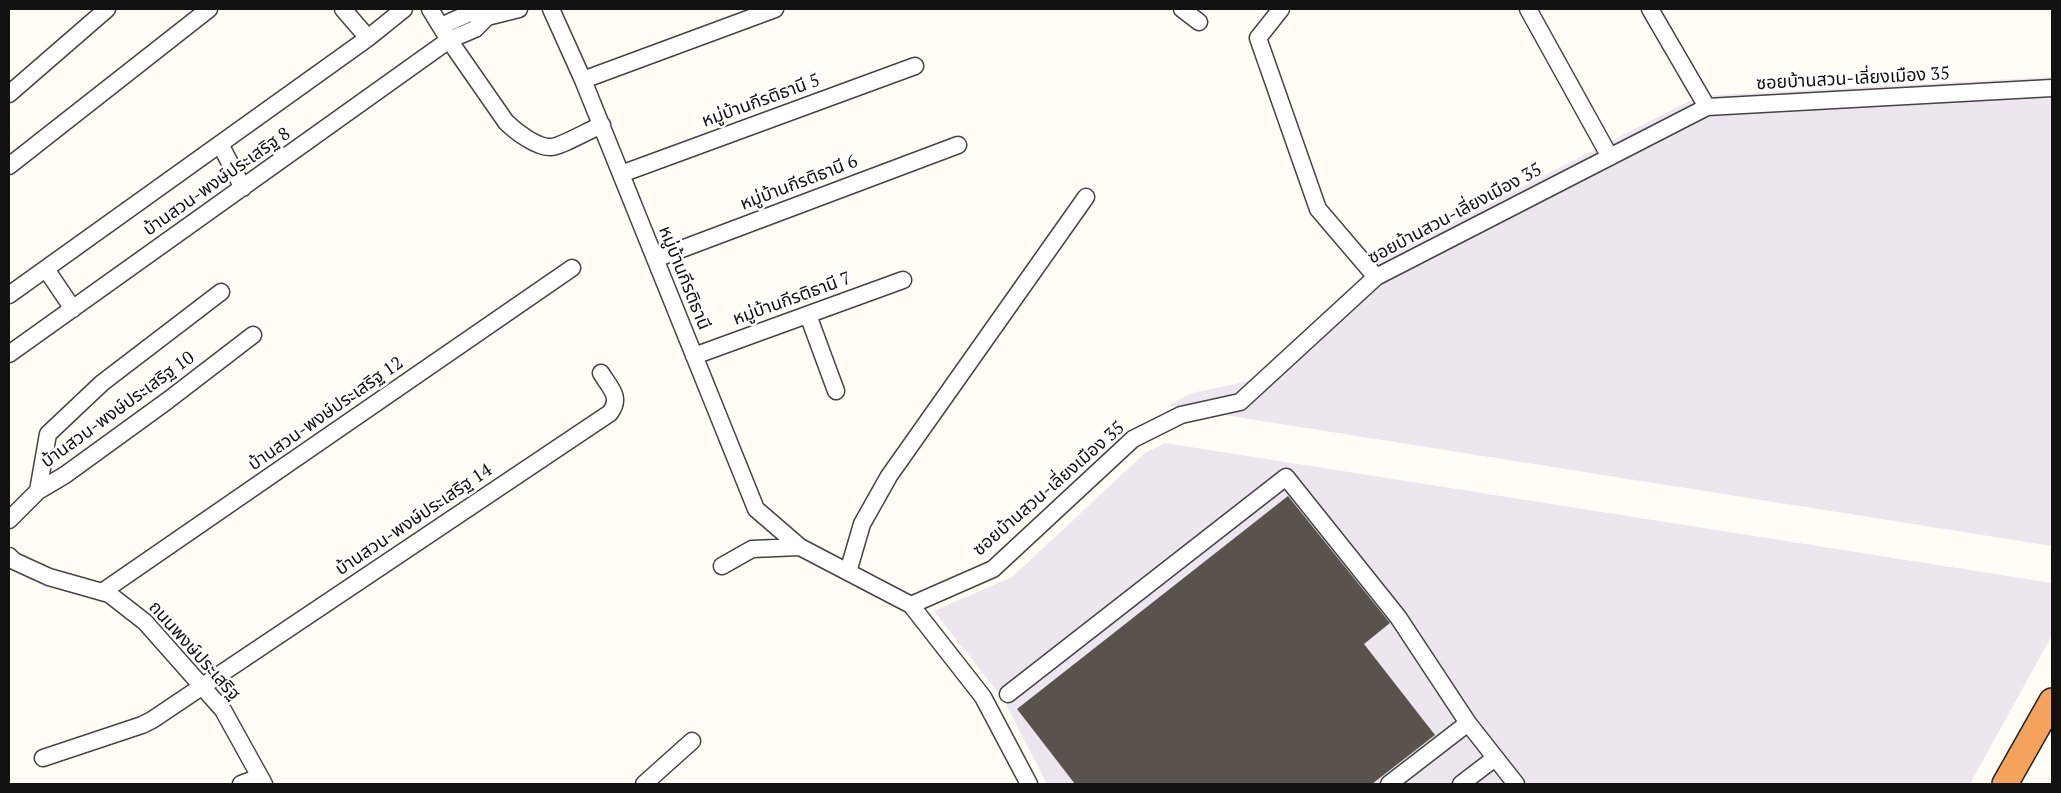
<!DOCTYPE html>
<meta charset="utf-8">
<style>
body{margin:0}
#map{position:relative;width:2061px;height:793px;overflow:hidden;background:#fffdf5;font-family:"PT Serif",serif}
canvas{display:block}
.frame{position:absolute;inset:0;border:10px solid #111;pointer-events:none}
</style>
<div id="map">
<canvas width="2061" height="793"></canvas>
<div class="frame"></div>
</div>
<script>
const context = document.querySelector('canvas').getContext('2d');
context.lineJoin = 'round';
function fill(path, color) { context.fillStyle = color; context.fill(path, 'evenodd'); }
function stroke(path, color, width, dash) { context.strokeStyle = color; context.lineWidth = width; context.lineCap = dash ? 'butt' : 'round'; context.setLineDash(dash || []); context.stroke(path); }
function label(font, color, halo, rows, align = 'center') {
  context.font = font + ' "PT Serif","Noto Sans Thai",serif'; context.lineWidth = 5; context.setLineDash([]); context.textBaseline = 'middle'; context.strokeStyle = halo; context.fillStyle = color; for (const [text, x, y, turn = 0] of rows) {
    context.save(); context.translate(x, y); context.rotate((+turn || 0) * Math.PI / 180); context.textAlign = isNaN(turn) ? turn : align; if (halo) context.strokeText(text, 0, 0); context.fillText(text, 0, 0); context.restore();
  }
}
const industrial = new Path2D(`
 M2052 77V546L1167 406 1192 393 1249 381 1380 260 1699 96Z
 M1165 443 2052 583V635L1970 784H1047L1003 699 934 611 1012 577 1145 453Z`);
const building = new Path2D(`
 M1288 496 1390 623 1364 644 1435 735 1372 784H1075L1017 709Z`);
const minor = new Path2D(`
 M343 9 368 38 404 9
 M430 9 449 40 506 122C515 131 537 148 551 147 560 147 591 129 602 125
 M551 9 583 80 756 509 800 547
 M1182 9 1199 22
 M1281 9 1258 38 1318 209 1376 277
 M1528 9 1610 157
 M1650 9 1707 107
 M441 26 470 13 487 17
 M583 80 775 9
 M9 94 107 9
 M220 144 243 188
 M9 166 209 9
 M621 174 915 66
 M655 259 958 145
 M46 269 73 309
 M9 295 368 38
 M808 315 836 391
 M9 354 449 40 475 29 487 17 519 9
 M694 356 903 280
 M38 491 48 434 102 383 221 292
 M9 520 38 491 65 475 167 401 253 335
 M9 556 14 561 49 577 109 594 145 622 223 710 264 784
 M722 566 752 549 800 547 911 605 983 697 1029 784
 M848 572 862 524 889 476 1086 197
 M102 592 572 268
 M911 605 993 569 1133 439 1181 415 1240 402 1376 277 1707 107 2052 88
 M1008 694 1286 477 1398 617 1468 723 1516 784
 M43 758 142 725 152 720 610 413C622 397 610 388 601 373
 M241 784 260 777
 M644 784 692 741
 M1389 784 1468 723
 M1461 784 1495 758`);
const highway = new Path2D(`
 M2005 784 2052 701`);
const streetNames = [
 ["ซอยบ้านสวน-เลี่ยงเมือง 35",1853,79,-3],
 ["หมู่บ้านกีรติธานี 5",761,101,-20],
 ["บ้านสวน-พงษ์ประเสริฐ 8",217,182,-35],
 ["หมู่บ้านกีรติธานี 6",799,183,-21],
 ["ซอยบ้านสวน-เลี่ยงเมือง 35",1455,214,-28],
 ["หมู่บ้านกีรติธานี",684,278,68],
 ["หมู่บ้านกีรติธานี 7",792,299,-20],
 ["บ้านสวน-พงษ์ประเสริฐ 10",118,410,-36],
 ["บ้านสวน-พงษ์ประเสริฐ 12",326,414,-35],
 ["ซอยบ้านสวน-เลี่ยงเมือง 35",1049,489,-41],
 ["บ้านสวน-พงษ์ประเสริฐ 14",414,520,-34],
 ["ถนนพงษ์ประเสริฐ",194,651,48]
];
fill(industrial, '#eee6ef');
fill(building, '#5a524d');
stroke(minor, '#444', 19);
stroke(highway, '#222', 28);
stroke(minor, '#fff', 16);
stroke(highway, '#f5a25d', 25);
label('18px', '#111', '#fff', streetNames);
</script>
